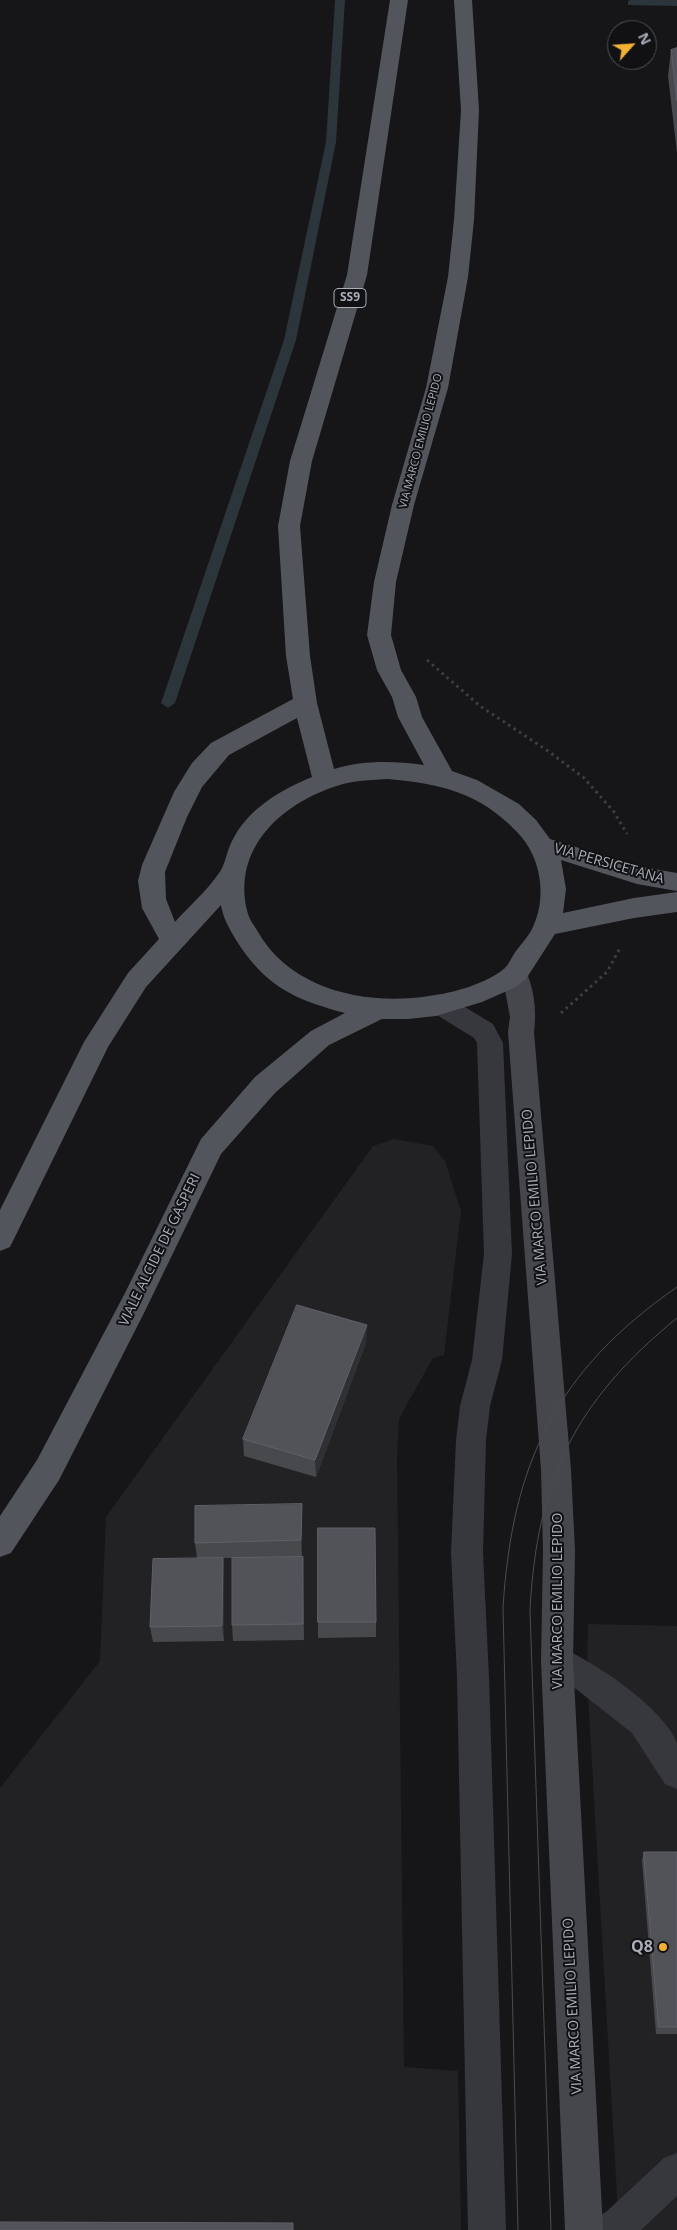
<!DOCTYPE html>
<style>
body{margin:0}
#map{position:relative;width:677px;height:2230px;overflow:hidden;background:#161618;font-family:"Open Sans",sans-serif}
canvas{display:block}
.north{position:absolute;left:607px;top:20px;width:50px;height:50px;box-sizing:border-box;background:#111113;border:1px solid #4d4f55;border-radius:50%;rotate:64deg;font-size:14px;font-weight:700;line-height:20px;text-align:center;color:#a8adb8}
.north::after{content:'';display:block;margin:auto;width:18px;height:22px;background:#f2b134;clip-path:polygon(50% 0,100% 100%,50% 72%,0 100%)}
</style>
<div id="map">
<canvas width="677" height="2230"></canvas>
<div class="north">N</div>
</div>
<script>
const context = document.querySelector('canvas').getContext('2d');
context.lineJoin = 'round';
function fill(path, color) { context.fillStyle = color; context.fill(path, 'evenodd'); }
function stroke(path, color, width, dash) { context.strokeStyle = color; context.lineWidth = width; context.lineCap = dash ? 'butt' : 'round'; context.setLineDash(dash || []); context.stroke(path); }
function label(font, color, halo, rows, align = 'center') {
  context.font = font + ' "Open Sans",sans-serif'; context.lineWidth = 4; context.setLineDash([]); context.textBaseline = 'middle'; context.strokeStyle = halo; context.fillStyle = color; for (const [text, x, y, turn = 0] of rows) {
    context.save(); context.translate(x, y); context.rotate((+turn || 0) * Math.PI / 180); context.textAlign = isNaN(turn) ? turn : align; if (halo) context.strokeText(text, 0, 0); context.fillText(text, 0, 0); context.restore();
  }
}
const built = new Path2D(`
 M394 1139 433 1146 445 1161 461 1211 444 1355 433 1358 406 1406 399 1420 397 1456 404 2067 458 2071 461 2230H0V1788L100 1661 106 1517 373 1146Z
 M588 1624 677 1626V2230H619L587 1678Z`);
const stream = new Path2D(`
 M335 0H345L336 142 296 340 175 703 168 708 161 703 284 340 326 142Z
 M631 0H677V6L628 5V1Z`);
const path = new Path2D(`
 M427 660 480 706 548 751 584 778 614 812 627 834
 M561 1013 607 972 620 948`);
const lane = new Path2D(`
 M557 1646C591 1659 664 1708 677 1743 677 1753 677 1778 677 1789L665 1784 632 1733 576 1689 546 1672 541 1661 546 1650Z
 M677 2153V2196L641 2230H590L596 2217 606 2212 664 2158Z`);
const street = new Path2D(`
 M441 995 450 998 493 1024 503 1043 512 1254 502 1360 490 1406 486 1440 483 1553 489 1677 506 2230H468L457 1677 451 1553 456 1440 460 1406 472 1360 484 1254 477 1043 474 1038 432 1012 428 1005 432 998Z`);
const secondary = new Path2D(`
 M515 964 524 967C534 986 537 1011 534 1032L571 1470 575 1551 573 1661 603 2230H565L541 1661 543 1551 541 1470 508 1032 510 1017 502 974 506 967Z`);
const primary = new Path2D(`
 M390 0H408L367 275 312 461 300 526 310 656 317 703 334 769C364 760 394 761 424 765L398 717 392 697 377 670 367 635 374 582 392 505 426 388 448 277 454 220 461 110 454 0H472L479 110 474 220 468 277 448 388 414 505 396 582 391 635 401 670 416 697 422 717 452 771 477 780 519 804 536 820 550 839 637 866 677 873V891L637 884 561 860 566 889 563 913 634 898 677 892V912L634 918 555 934 526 979 516 987 482 1002 436 1016 408 1019H382L329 1045 275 1093 221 1154 145 1311 59 1480 11 1553 0 1557V1516L37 1460 125 1293 201 1139 255 1077 311 1031 345 1013C293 999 265 986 236 940 229 928 223 918 221 905L146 987 108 1047 10 1247 0 1251V1210L84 1042 128 973 159 939 142 908 138 881 142 865 174 792 192 763 211 743 293 699 286 656 278 526 290 461 347 275ZM297 718 312 777C280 790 248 809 232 841 227 850 225 866 219 873 207 891 189 906 175 922L166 899 165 872 187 817 202 787 229 755ZM388 779C441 784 479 792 517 832 542 857 548 900 531 931 527 938 521 944 516 951 512 956 510 963 505 968 486 984 453 993 429 996 367 1006 291 990 258 932 255 926 250 921 248 914 230 847 284 801 343 784 358 780 373 780 388 779Z`);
const tram = new Path2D(`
 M518 2230 503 1608C512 1463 556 1371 677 1287
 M551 2230 530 1610C537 1479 575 1401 677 1318`);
const wall = new Path2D(`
 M677 48V153L668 76 671 50Z
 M366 1343 316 1477 244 1456 243 1439Z
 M302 1520V1557L303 1573 304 1640 233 1641 232 1625V1558H223L224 1574V1641L153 1642 150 1627 197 1558 195 1543Z
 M318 1622H376V1637L318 1638Z
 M644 1852H677V2034H656L642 1860Z`);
const shadedWall = new Path2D(`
 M367 1325 366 1343 316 1477 315 1460Z
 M302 1504V1557L301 1540Z
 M223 1558 224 1574V1641L222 1626Z`);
const building = new Path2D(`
 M677 48V101L671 50Z
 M297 1305 367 1325 315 1460 243 1439Z
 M302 1504 301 1540 195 1543V1506Z
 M318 1528H375L376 1622H318Z
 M303 1557V1624L232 1625V1558Z
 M223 1558 222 1626 150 1627 153 1559Z
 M644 1852H677V2027H659Z
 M0 2222 293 2223V2230H0Z`);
const markers = [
 [663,1947,5,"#f2b134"]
];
const farStreetnames = [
 ["VIA MARCO EMILIO LEPIDO",421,441,-75]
];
const shields = [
 [350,298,32]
];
const shieldNames = [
 ["SS9",350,298]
];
const streetNames = [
 ["VIA PERSICETANA",609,864,16],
 ["VIA MARCO EMILIO LEPIDO",535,1197,-95],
 ["VIALE ALCIDE DE GASPERI",160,1250,-64],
 ["VIA MARCO EMILIO LEPIDO",558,1601,-90],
 ["VIA MARCO EMILIO LEPIDO",573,2006,-93]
];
const nearPoinames = [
 ["Q8",653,1947]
];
fill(built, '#222225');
fill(stream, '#2c353c');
stroke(path, '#3d3f44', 3, [2.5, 4]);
fill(lane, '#37383d');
fill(street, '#37383d');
fill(secondary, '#45474d');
fill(primary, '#53555c');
stroke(tram, '#4a4c52', 1);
fill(wall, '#47494d');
fill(shadedWall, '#2f3033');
fill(building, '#525359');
stroke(building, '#5f6168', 1);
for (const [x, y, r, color] of markers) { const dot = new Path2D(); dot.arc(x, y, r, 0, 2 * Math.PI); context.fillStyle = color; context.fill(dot); stroke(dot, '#111113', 2); }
label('11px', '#a8adb8', '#111113', farStreetnames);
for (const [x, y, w] of shields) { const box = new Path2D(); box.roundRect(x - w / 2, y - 9.5, w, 19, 4); context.fillStyle = '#111113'; context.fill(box); stroke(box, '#a8adb8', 1); }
label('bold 12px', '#a8adb8', null, shieldNames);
label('14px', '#a8adb8', '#111113', streetNames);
label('bold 16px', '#a8adb8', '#111113', nearPoinames, 'right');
</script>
